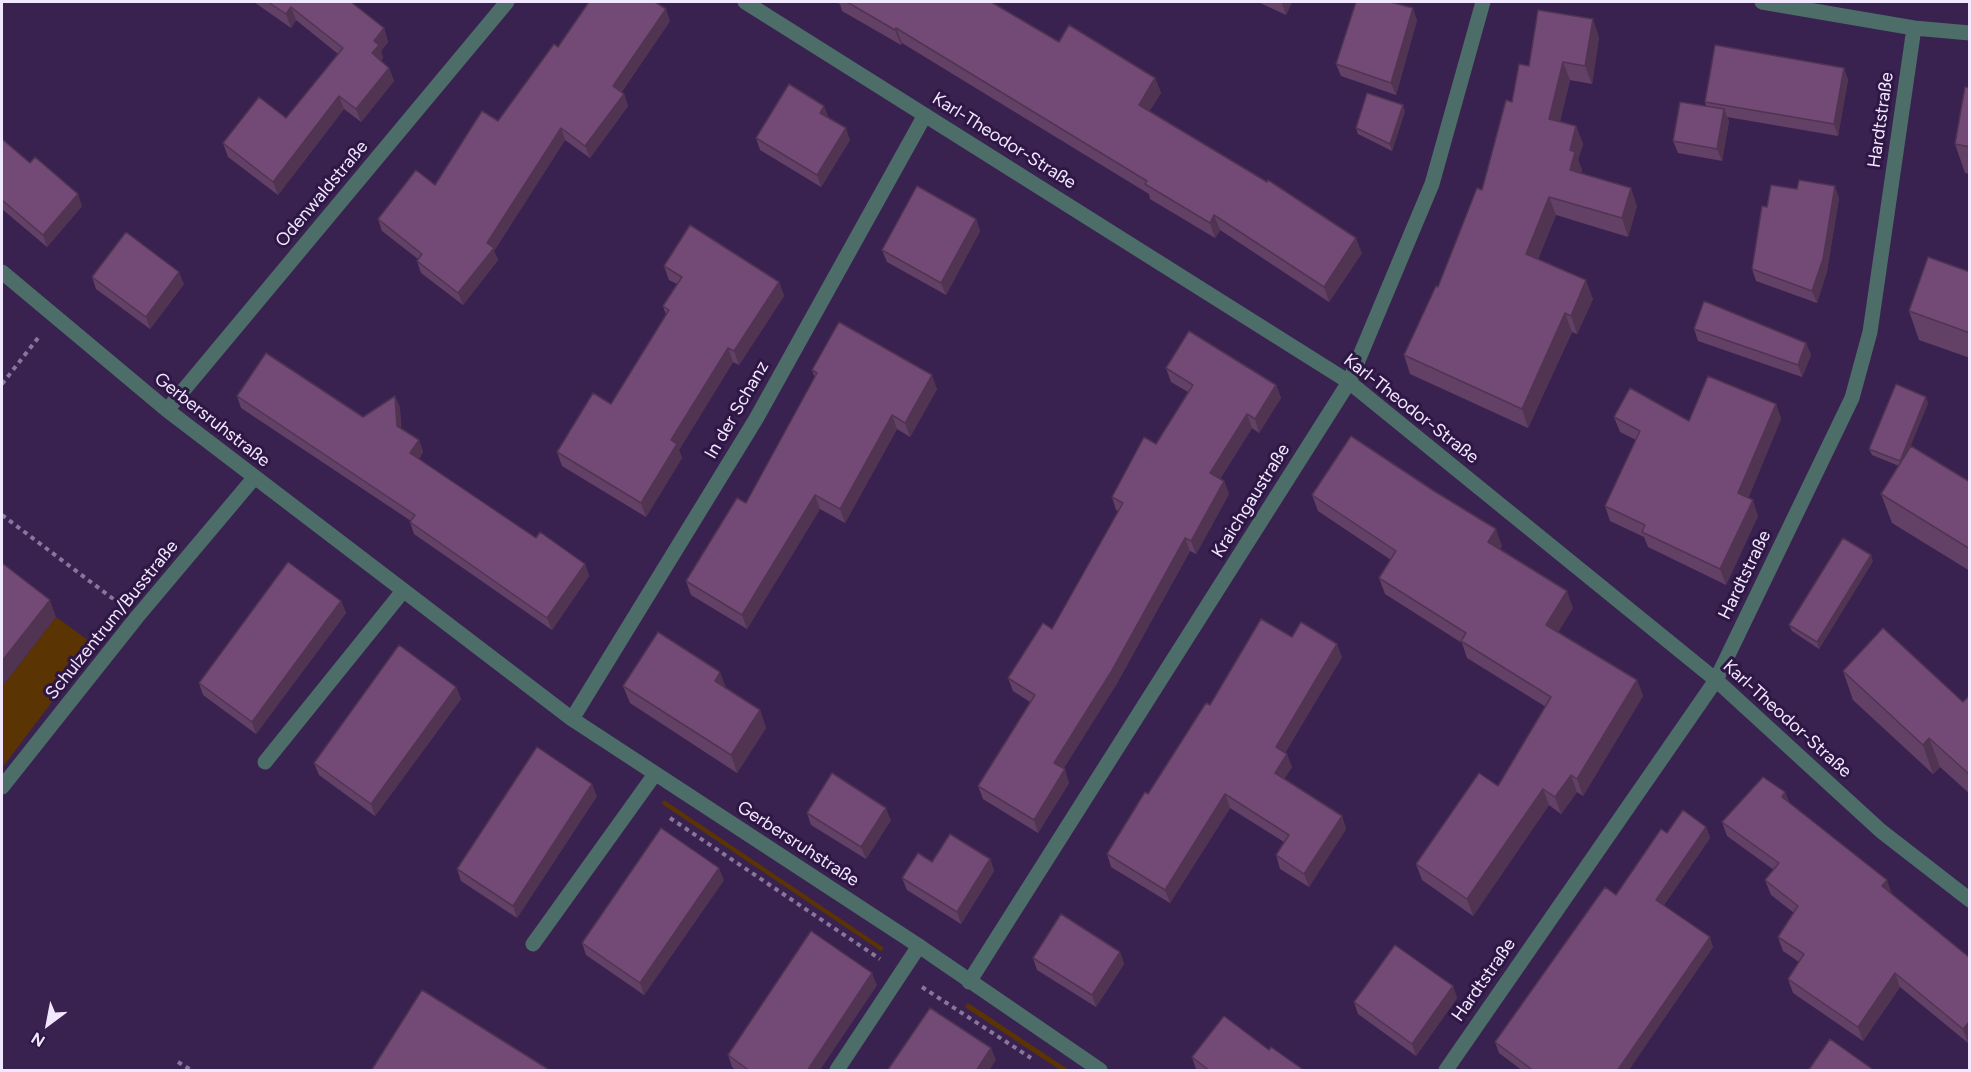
<!DOCTYPE html>
<meta charset="utf-8">
<style>
body{margin:0}
#map{position:relative;width:1971px;height:1072px;overflow:hidden;background:#392250;font-family:Figtree,sans-serif}
canvas{display:block}
.frame{position:absolute;inset:0;border:3px solid #f1e7fe;pointer-events:none}
.north{position:absolute;left:18px;top:994px;width:60px;height:60px;-webkit-text-stroke:4px #2f1745;paint-order:stroke;rotate:212deg;font-size:16px;font-weight:700;line-height:24px;text-align:center;color:#f1e7fe}
.north::after{content:'';display:block;margin:auto;width:21px;height:27px;background:#f1e7fe;clip-path:polygon(50% 0,100% 100%,50% 72%,0 100%)}
</style>
<div id="map">
<canvas width="1971" height="1072"></canvas>
<div class="frame"></div>
<div class="north">N</div>
</div>
<script>
const context = document.querySelector('canvas').getContext('2d');
context.lineJoin = 'round';
function fill(path, color) { context.fillStyle = color; context.fill(path, 'evenodd'); }
function stroke(path, color, width, dash) { context.strokeStyle = color; context.lineWidth = width; context.lineCap = dash ? 'butt' : 'round'; context.setLineDash(dash || []); context.stroke(path); }
function label(font, color, halo, rows, align = 'center') {
  context.font = font + ' Figtree,sans-serif'; context.lineWidth = 6; context.setLineDash([]); context.textBaseline = 'middle'; context.strokeStyle = halo; context.fillStyle = color; for (const [text, x, y, turn = 0] of rows) {
    context.save(); context.translate(x, y); context.rotate((+turn || 0) * Math.PI / 180); context.textAlign = isNaN(turn) ? turn : align; if (halo) context.strokeText(text, 0, 0); context.fillText(text, 0, 0); context.restore();
  }
}
const green = new Path2D(`
 M56 617 95 645 2 768V687Z
 M664 800 884 948 881 951 662 804Z
 M968 1003 1069 1070H1060L965 1007Z`);
const path = new Path2D(`
 M2 384 38 338
 M2 515 116 601
 M670 818 880 959
 M922 987 1031 1058
 M178 1062 191 1070`);
const service = new Path2D(`
 M265 762 403 591
 M533 944 655 774
 M837 1070 919 946`);
const minor = new Path2D(`
 M745 2 1349 382 1716 680 1881 831 1970 900
 M1762 2 1914 28 1970 33
 M2 272 167 410 572 719 919 946 1100 1070
 M167 410 507 2
 M572 719 756 419 925 115
 M2 787 137 617 254 478
 M969 982 1349 382 1432 184 1483 2
 M1446 1070 1716 680 1852 398 1870 332 1914 28`);
const wall = new Path2D(`
 M254 2H351L384 28 388 42 381 51 383 58 381 61 389 68 394 81 361 122 344 109 278 195 228 157 223 143 286 118 338 54 296 20 291 28Z
 M835 2H991L1059 42 1155 78 1161 93 1149 111 1362 253 1329 302 1220 230 1215 238 1150 199 1149 194 902 43 901 45 842 11 840 4Z
 M1258 2H1292L1286 15Z
 M1417 20 1396 95 1341 76 1336 64Z
 M670 21 621 93 624 94 628 106 590 158 565 140 494 251 498 260 463 305 421 273 417 261 418 259 382 231 378 219 435 185 498 121 558 47Z
 M1599 37 1592 84 1570 80 1560 121 1576 126 1583 144 1578 160 1582 170 1581 173 1637 206 1628 237 1556 215 1538 259 1593 299 1577 334 1572 332 1528 428 1410 374 1404 355 1438 287 1482 190 1512 102 1529 66Z
 M1844 68 1848 80 1838 136 1727 117 1729 121 1722 161 1678 153 1673 141 1706 106 1705 102Z
 M1970 88V174L1965 173 1955 144Z
 M1405 111 1392 151 1358 134 1356 128Z
 M829 118 850 140 821 187 760 150 756 138Z
 M2 139 82 206 47 247 2 209Z
 M1797 189 1839 198 1827 271 1817 303 1756 281 1752 269 1767 207Z
 M976 219 980 231 946 295 887 262 882 250Z
 M664 266 779 282 784 296 739 365 733 362 679 450 682 458 646 517 562 466 557 452 611 404 666 315 663 306 677 284 669 280Z
 M1970 272V358L1919 340 1909 311Z
 M92 277 184 284 150 329 96 289Z
 M1694 329 1806 343 1811 355 1802 377 1698 341Z
 M1166 368 1276 385 1281 398 1259 433 1252 428 1220 479 1224 481 1229 494 1196 554 1190 551 1116 685 1063 769 1069 783 1038 833 983 799 978 786 1030 702 1013 691 1008 678 1052 629 1118 511 1116 510 1112 497 1156 444 1188 392 1171 382Z
 M812 370 937 389 910 437 897 429 845 523 820 509 747 629 691 595 686 581 746 503 815 378Z
 M237 396 363 417 395 396 400 408 401 428 419 440 423 452 419 459 536 538 585 564 589 576 552 630 414 534 410 522 411 521 241 408Z
 M1928 403 1910 447 1970 482V571L1892 523 1881 494 1899 466 1872 455 1869 449Z
 M1776 404 1781 419 1748 498 1758 516 1726 585 1648 547 1644 537 1610 521 1605 506 1636 440 1620 432 1614 417 1689 421Z
 M1312 495 1502 546 1500 549 1573 608 1558 632 1637 680 1643 696 1583 796 1577 792 1561 814 1549 805 1473 916 1422 880 1416 864 1498 786 1546 707 1467 658 1462 643 1385 594 1379 578 1391 560 1318 511Z
 M1873 561 1819 649 1792 631 1789 625Z
 M341 601 346 613 256 734 203 695 199 683Z
 M1292 637 1342 657 1285 753 1292 767 1284 779 1342 816 1346 829 1309 887 1280 869 1276 855 1284 842 1230 808 1170 903 1111 867 1107 854 1210 705Z
 M1843 671 1963 702 1970 695V794L1940 767 1933 774 1853 700Z
 M623 686 726 688 760 710 766 728 737 773 630 703Z
 M456 687 461 699 375 816 319 775 314 763Z
 M1785 792 1789 802 1892 894 1970 958 1968 1043 1900 987 1863 1041 1793 993 1788 979 1799 962 1783 951 1778 937 1794 913 1771 895 1765 880 1774 870 1727 836 1722 822Z
 M597 796 517 918 461 881 457 869Z
 M807 813 891 820 866 859 811 825Z
 M1706 827 1710 838 1664 905 1713 947 1628 1071H1523L1499 1053 1495 1042 1667 833Z
 M990 859 994 871 961 924 907 890 902 878 932 862Z
 M724 880 644 995 586 955 582 943Z
 M1120 952 1124 964 1096 1007 1037 970 1033 958Z
 M877 985 819 1071H737L732 1067 728 1055Z
 M1453 986 1457 998 1416 1056 1358 1014 1354 1002Z
 M1269 1050 1305 1071H1198L1196 1069 1192 1057Z`);
const shadedWall = new Path2D(`
 M1282 2H1292L1286 15 1282 3Z
 M291 7 296 20 291 28 286 14Z
 M1413 8 1417 20 1396 95 1391 83Z
 M666 9 670 21 617 98 613 86Z
 M1593 19 1599 37 1592 84 1585 66Z
 M384 28 388 42 381 51 383 58 377 67 372 53 374 41Z
 M896 28 902 43 901 45 895 30Z
 M1563 62 1570 80 1556 137 1549 119Z
 M389 68 394 81 361 122 356 109Z
 M1844 68 1848 80 1838 136 1834 124Z
 M1155 78 1161 93 1144 120 1139 105Z
 M624 94 628 106 590 158 585 146Z
 M339 96 344 109 278 195 273 182Z
 M1403 105 1405 111 1392 151 1390 144Z
 M824 106 829 118 820 113Z
 M1724 109 1729 121 1722 161 1717 149Z
 M1576 126 1583 144 1578 160 1582 170 1577 188 1570 170V150Z
 M561 128 565 140 494 251 498 260 463 305 458 293 487 243Z
 M846 128 850 140 821 187 817 175Z
 M1835 186 1839 198 1827 271 1817 303 1812 291Z
 M1631 188 1637 206 1628 237 1622 218Z
 M78 194 82 206 47 247 43 235Z
 M1549 197 1556 215 1533 272 1526 254Z
 M1214 215 1220 230 1215 238 1210 223Z
 M976 219 980 231 946 295 941 283Z
 M1356 238 1362 253 1329 302 1324 287Z
 M179 272 184 284 150 329 146 317Z
 M1586 280 1593 299 1577 334 1571 316Z
 M779 282 784 296 739 365 734 351Z
 M1565 313 1572 332 1528 428 1522 409Z
 M1806 343 1811 355 1802 377 1798 365Z
 M728 348 733 362 679 450 682 458 646 517 641 503 671 440Z
 M932 375 937 389 910 437 905 423Z
 M1276 385 1281 398 1259 433 1255 419Z
 M395 396 400 408 401 438 397 426Z
 M1926 397 1928 403 1902 467 1900 461Z
 M1776 404 1781 419 1744 509 1738 493Z
 M1247 414 1252 428 1215 487 1210 473Z
 M892 415 897 429 845 523 840 509Z
 M419 440 423 452 415 465 410 453Z
 M1224 481 1229 494 1196 554 1191 541Z
 M815 495 820 509 747 629 742 615Z
 M1753 500 1758 516 1726 585 1720 569Z
 M1496 529 1502 546 1494 558 1488 542Z
 M1185 538 1190 551 1116 685 1059 776 1054 763Z
 M1871 555 1873 561 1819 649 1817 642Z
 M585 564 589 576 552 630 547 618Z
 M1567 591 1573 608 1552 642 1546 625Z
 M50 600 56 617 2 687V661Z
 M341 601 346 613 256 734 252 722Z
 M1337 644 1342 657 1281 760 1276 747Z
 M720 672 727 690 715 681Z
 M1637 680 1643 696 1583 796 1577 779Z
 M456 687 461 699 375 816 371 804Z
 M760 710 766 728 737 773 731 755Z
 M1929 738 1940 767 1933 774 1923 745Z
 M1287 754 1292 767 1280 786 1275 773Z
 M1065 769 1069 783 1038 833 1034 820Z
 M1571 775 1577 792 1561 814 1555 797Z
 M592 784 597 796 517 918 513 906Z
 M1543 789 1549 805 1473 916 1467 899Z
 M1785 792 1790 807 1782 797Z
 M1225 794 1230 808 1170 903 1165 890Z
 M886 808 891 820 866 859 861 847Z
 M1342 816 1346 829 1309 887 1304 874Z
 M1706 827 1710 838 1660 910 1656 900Z
 M990 859 994 871 961 924 957 912Z
 M719 868 724 880 644 995 640 983Z
 M1887 880 1892 894 1882 886Z
 M1710 937 1713 947 1628 1071H1617Z
 M1120 952 1124 964 1096 1007 1092 995Z
 M872 973 877 985 819 1071H807Z
 M1895 973 1900 987 1863 1041 1858 1027Z
 M1453 986 1457 998 1416 1056 1412 1044Z
 M1970 1021V1042L1968 1043 1963 1029Z
 M991 1048 996 1060 989 1071H976Z`);
const building = new Path2D(`
 M268 2H351L384 28 374 41 379 45 372 53 389 68 356 109 339 96 273 182 223 143 259 97 286 118 343 48 291 7 286 14Z
 M589 2H655L666 9 613 86 624 94 585 146 561 128 487 243 494 248 458 293 417 261 422 254 378 219 416 170 435 185 482 111 498 121 554 44 558 47Z
 M847 2H991L1059 42 1069 25 1155 78 1139 105 1267 182 1268 180 1356 238 1324 287 1214 215 1210 223 1145 184 1147 181 896 28 895 30Z
 M1356 2H1390L1413 8 1391 83 1336 64Z
 M1538 10 1593 19 1585 66 1563 62 1549 119 1576 126 1570 150 1575 152 1570 170 1631 188 1622 218 1549 197 1526 254 1586 280 1571 316 1565 313 1522 409 1404 355 1436 286 1438 287 1477 188 1482 190 1506 100 1512 102 1519 64 1529 66Z
 M1715 45 1844 68 1834 124 1705 102Z
 M789 84 824 106 820 113 846 128 817 175 756 138Z
 M1965 87 1970 88V147L1955 144Z
 M1367 93 1403 105 1390 144 1356 128Z
 M1680 102 1724 109 1717 149 1673 141Z
 M2 139 30 163 35 157 78 194 43 235 2 200Z
 M1799 180 1835 186 1823 259 1812 291 1752 269 1762 206 1767 207 1771 185 1797 189Z
 M917 186 976 219 941 283 882 250Z
 M690 225 779 282 734 351 728 348 671 440 677 444 641 503 557 452 593 393 611 404 669 310 663 306 682 277 664 266Z
 M126 232 179 272 146 317 92 277Z
 M1928 257 1970 272V333L1909 311Z
 M1704 301 1806 343 1798 365 1694 329Z
 M839 322 932 375 905 423 892 415 840 509 815 495 742 615 686 581 737 498 746 503 817 373 812 370Z
 M1189 331 1276 385 1255 419 1247 414 1210 473 1224 481 1191 541 1185 538 1111 672 1054 763 1065 769 1034 820 978 786 1035 695 1008 678 1043 623 1052 629 1123 503 1112 497 1144 437 1156 444 1193 385 1166 368Z
 M266 353 363 417 395 396 397 426 419 440 410 453 536 538 540 532 585 564 547 618 410 522 415 515 237 396Z
 M1708 376 1776 404 1738 493 1753 500 1720 569 1642 532 1645 525 1605 506 1640 431 1614 417 1630 388 1689 421Z
 M1896 384 1926 397 1900 461 1869 449Z
 M1351 436 1434 491 1496 529 1488 542 1567 591 1546 625 1637 680 1577 779 1571 775 1555 797 1543 789 1467 899 1416 864 1479 773 1498 786 1551 697 1461 641 1466 633 1379 578 1396 551 1312 495Z
 M1911 446 1970 482V549L1881 494Z
 M1843 538 1871 555 1817 642 1789 625Z
 M288 562 341 601 252 722 199 683Z
 M2 563 50 600 2 661Z
 M1261 619 1292 637 1301 622 1337 644 1276 747 1287 754 1275 773 1342 816 1304 874 1276 855 1289 835 1225 794 1165 890 1107 854 1145 792 1148 794 1206 703 1210 705Z
 M1883 628 1963 702 1970 695V775L1929 738 1923 745 1843 671Z
 M658 632 720 672 715 681 760 710 731 755 623 686Z
 M399 645 456 687 371 804 314 763Z
 M537 747 592 784 513 906 457 869Z
 M832 773 886 808 861 847 807 813Z
 M1763 777 1785 792 1782 797 1887 880 1882 886 1970 958V1021L1963 1029 1895 973 1858 1027 1788 979 1804 954 1778 937 1798 906 1765 880 1779 863 1722 822Z
 M1683 810 1706 827 1656 900 1710 937 1617 1071H1534L1495 1042 1605 887 1616 895 1661 829 1667 833Z
 M661 828 719 868 640 983 582 943Z
 M950 834 990 859 957 912 902 878 918 853 932 862Z
 M1061 914 1120 952 1092 995 1033 958Z
 M811 931 872 973 807 1071H750L728 1055Z
 M1395 945 1453 986 1412 1044 1354 1002Z
 M422 990 551 1071H371Z
 M930 1008 991 1048 976 1071H887Z
 M1224 1016 1269 1050 1271 1047 1305 1071H1210L1192 1057Z
 M1830 1039 1875 1071H1808Z`);
const streetNames = [
 ["Hardtstraße",1881,120,-82],
 ["Karl-Theodor-Straße",1004,141,32],
 ["Odenwaldstraße",322,194,-50],
 ["Karl-Theodor-Straße",1411,409,38],
 ["In der Schanz",737,410,-60],
 ["Gerbersruhstraße",212,420,38],
 ["Kraichgaustraße",1251,501,-58],
 ["Hardtstraße",1745,575,-64],
 ["Schulzentrum/Busstraße",112,620,-51],
 ["Karl-Theodor-Straße",1787,719,42],
 ["Gerbersruhstraße",798,844,33],
 ["Hardtstraße",1484,980,-55]
];
fill(green, '#5b3403');
stroke(path, '#88779b', 4, [4.5, 4.5]);
stroke(service, '#4d6d68', 15);
stroke(minor, '#4d6d68', 15);
fill(wall, '#634065');
fill(shadedWall, '#503452');
fill(building, '#734a75');
stroke(building, '#503452', 1.5);
label('18px', '#f1e7fe', '#2f1745', streetNames);
</script>
